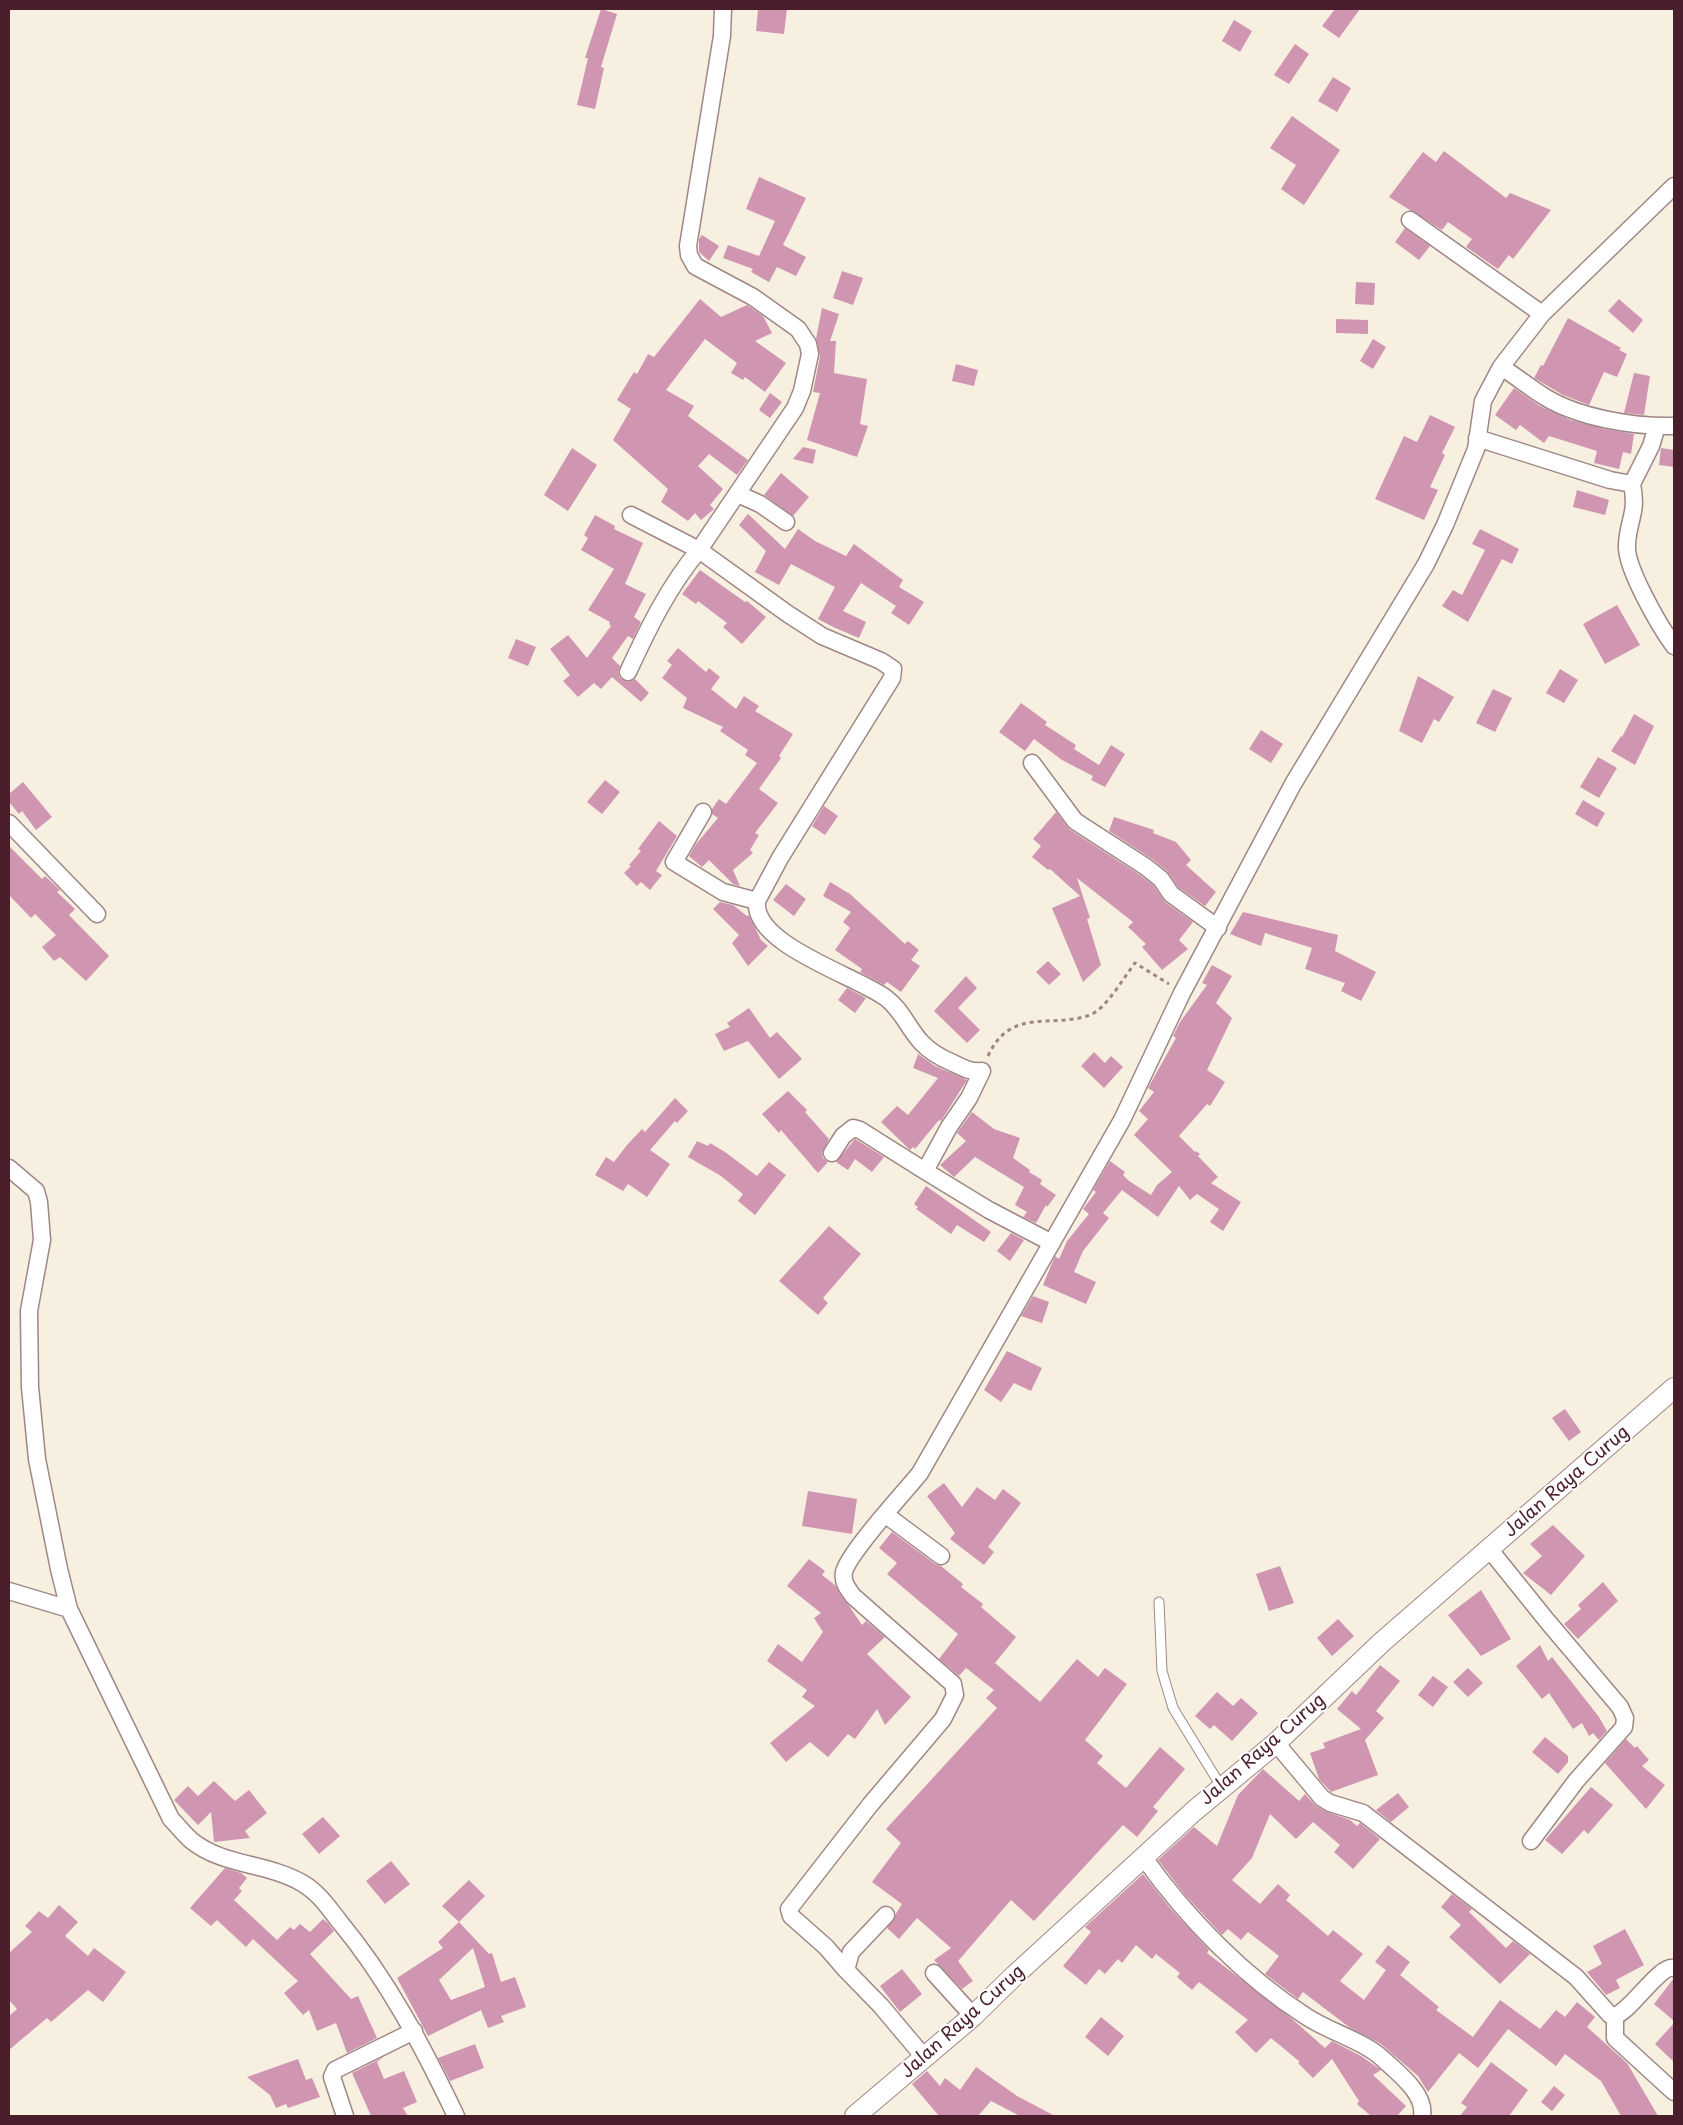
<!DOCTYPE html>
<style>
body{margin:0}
#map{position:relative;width:1683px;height:2125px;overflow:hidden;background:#f7efe0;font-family:"Playpen Sans",sans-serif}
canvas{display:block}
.frame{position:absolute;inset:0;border:10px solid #4a1f2b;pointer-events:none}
</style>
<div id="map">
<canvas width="1683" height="2125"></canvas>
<div class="frame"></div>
</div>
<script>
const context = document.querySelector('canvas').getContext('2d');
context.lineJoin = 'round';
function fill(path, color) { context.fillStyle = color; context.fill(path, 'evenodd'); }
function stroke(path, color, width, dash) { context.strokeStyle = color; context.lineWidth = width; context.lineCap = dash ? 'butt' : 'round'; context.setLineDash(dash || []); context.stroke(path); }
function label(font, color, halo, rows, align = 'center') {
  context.font = font + ' "Playpen Sans",sans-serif'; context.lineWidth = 4; context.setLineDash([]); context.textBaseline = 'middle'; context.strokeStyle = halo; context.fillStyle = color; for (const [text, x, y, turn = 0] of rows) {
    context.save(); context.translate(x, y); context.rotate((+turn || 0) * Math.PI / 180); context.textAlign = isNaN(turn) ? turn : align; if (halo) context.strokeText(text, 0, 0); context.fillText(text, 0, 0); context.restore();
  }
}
const building = new Path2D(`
 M601 9 617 14 601 67 604 68 595 109 577 105 588 58H585Z
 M758 9H787L784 34 756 31Z
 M1335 9H1360L1339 38 1322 26Z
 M1234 20 1252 31 1240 52 1222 41Z
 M1295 44 1309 54 1289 84 1274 75Z
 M1333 77 1351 88 1337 112 1318 101Z
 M1292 116 1340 150 1304 205 1281 189 1296 165 1270 148Z
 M1444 151 1506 198 1510 193 1551 210 1513 259 1509 255 1498 269 1466 247 1472 239 1448 222 1442 230 1389 197 1423 152 1436 162Z
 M759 177 806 198 783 245 806 257 796 276 777 267 769 282 751 272 753 269 723 258 728 245 759 256 775 221 746 209Z
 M1405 228 1430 246 1419 260 1395 242Z
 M702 235 719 246 709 261 699 252V239Z
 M842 271 863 278 853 305 833 298Z
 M1356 282 1375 283 1374 305 1355 304Z
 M700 299 721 317 747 305 763 316 772 333 755 341 786 363 765 392 745 377 743 380 731 373 737 363 705 339 666 390 694 406 688 416 748 460 737 475 709 454 698 466 723 489 710 505 714 509 701 520 695 513 688 521 661 502 668 489 613 440 631 409 617 400 626 385 634 372 637 374 648 354 654 357Z
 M1619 299 1643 320 1633 333 1608 311Z
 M822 308 839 314 830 341H836L834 373 867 379 860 424 868 426 857 457 807 440 820 393 813 392 820 356 816 339Z
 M1568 318 1621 348 1619 350 1627 354 1617 377 1604 372 1589 405 1563 395 1534 378 1541 365 1543 366Z
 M1336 319 1368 320V334L1336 333Z
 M1373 339 1386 347 1373 369 1360 361Z
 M956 364 978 370 974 386 952 381Z
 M1634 373 1650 376 1644 415 1624 413Z
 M1514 388 1540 406 1570 420 1605 429 1634 434 1631 454 1623 452 1619 469 1594 463 1597 451 1549 436 1544 443 1520 425 1516 430 1495 415Z
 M770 393 782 402 770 418 759 410Z
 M1430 415 1455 427 1442 453 1445 455 1430 487 1438 490 1424 520 1375 499 1404 436 1417 442Z
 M803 447 816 450 813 464 793 459Z
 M572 448 597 465 568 511 544 495Z
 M1661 448 1674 450V467L1659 465Z
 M781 473 809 497 793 516 764 495Z
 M1577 490 1609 500 1605 515 1573 507Z
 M748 514 785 549 798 529 815 541 846 556 854 544 903 580 899 587 924 602 909 625 891 613 896 606 861 583 843 611 866 622 859 638 833 627 818 619 835 587 791 564 779 585 755 572 766 551 739 525Z
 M595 515 615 526 614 529 643 543 625 584 646 594 634 617 641 622 633 639 628 636 612 658 620 666 618 672 620 678 628 682 635 679 649 693 641 702 612 677 601 689 594 683 578 697 563 681 570 675 550 649 568 635 587 658 611 626 609 624 610 622 588 610 614 569 581 550 588 538 584 535Z
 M1480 529 1519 549 1512 564 1502 559 1468 622 1442 606 1453 590 1462 595 1485 550 1472 544Z
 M700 570 745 602 747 601 766 617 742 644 723 627 727 623 698 601 696 604 682 594Z
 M1617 605 1640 645 1605 664 1583 624Z
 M516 639 536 647 528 666 508 658Z
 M678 648 706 672 709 668 720 677 711 689 736 709 744 696 759 706 755 711 793 734 779 756 781 758 759 789 778 803 755 833 759 835 750 850 753 853 733 870 740 886 733 884 709 860 702 867 689 856 696 844 718 818 712 814V809L719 799 726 804 757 763 745 755 748 750 720 731 723 727 683 708 687 698 662 678 672 665 667 661Z
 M1560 669 1578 680 1564 703 1546 693Z
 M1418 676 1454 697 1439 722 1434 719 1422 743 1399 731Z
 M1493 689 1512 698 1495 732 1476 723Z
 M1021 703 1047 722 1045 725 1076 745 1074 749 1099 765 1111 745 1125 754 1105 787 1091 780 1093 776 1062 760 1034 739 1025 751 999 732Z
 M1634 714 1654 726 1635 765 1611 751 1621 736 1622 737Z
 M1261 730 1283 744 1271 763 1249 749Z
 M1598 757 1617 768 1599 798 1580 787Z
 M605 780 620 792 602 814 587 802Z
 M23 782 52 817 36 830 22 811 19 814 9 802V794Z
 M1583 800 1605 813 1597 827 1575 814Z
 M824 806 838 816 825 835 812 826Z
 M1056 812 1069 829 1140 875 1154 886 1165 902 1193 922 1179 940 1188 949 1162 970 1142 947 1146 944 1128 927 1133 922 1077 878 1090 918 1087 919 1101 965 1083 982 1052 908 1080 896 1050 869 1048 870 1032 857 1041 846 1033 839Z
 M1114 817 1154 830 1153 833 1176 842 1191 860 1186 865 1216 892 1205 906 1178 887 1167 871 1152 859 1109 831Z
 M659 821 677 836 656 871 662 875 650 890 641 882 637 886 624 873 631 866 629 865 641 851 638 849Z
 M9 846 42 879 45 876 60 890 57 892 75 909 69 915 109 956 86 981 60 957 54 961 42 947 56 935 35 914 31 918 9 895Z
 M830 882 850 894 905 944 908 941 919 950 911 960 920 966 901 992 887 982 884 985 860 972 862 969 835 950 850 928 843 922 851 912 823 896Z
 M786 884 806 899 794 916 773 900Z
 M720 902 733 905 747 916 749 915 761 940 768 946 748 966 732 943 739 935 713 909Z
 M1243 912 1338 935 1335 951 1376 972 1361 1001 1341 991 1345 983 1305 969 1312 948 1265 933 1261 946 1230 934Z
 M1048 961 1061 974 1049 985 1036 972Z
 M1212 965 1232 976 1216 1003 1232 1018 1207 1070 1225 1082 1210 1106 1207 1104 1179 1136 1195 1152 1196 1151 1200 1154 1198 1156 1218 1177 1211 1183 1241 1202 1223 1231 1210 1222 1219 1209 1197 1194 1190 1200 1179 1186 1158 1217 1122 1190 1103 1213 1109 1218 1083 1251 1074 1272 1096 1282 1086 1304 1043 1285 1055 1256 1059 1259 1067 1241 1089 1214 1083 1209 1096 1192 1093 1190 1110 1161 1125 1172 1123 1175 1129 1181 1151 1195 1157 1185 1172 1172 1134 1135 1148 1119 1139 1111 1154 1092 1148 1088 1176 1038 1173 1036 1180 1022 1207 985 1202 983Z
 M966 976 977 988 958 1008 980 1030 967 1043 934 1011Z
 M847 988 866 998 855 1013 838 1000Z
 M749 1008 770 1038 777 1032 802 1059 779 1079 748 1041 724 1051 715 1034 730 1027 727 1023Z
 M1094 1052 1105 1063 1111 1056 1123 1067 1104 1088 1081 1066Z
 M918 1054 935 1066 967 1080 941 1121 939 1120 915 1149 913 1147 910 1150 881 1122 897 1106 908 1115 938 1078 913 1068Z
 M788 1091 807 1110 805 1112 829 1139 822 1153 823 1158 828 1162 818 1173 781 1130 779 1133 762 1114Z
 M675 1098 688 1111 677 1123 675 1121 650 1150 670 1164 647 1197 628 1184 623 1191 595 1175 606 1157 614 1162 627 1145 642 1129 645 1132Z
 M972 1112 994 1129 1020 1138 1013 1158 1030 1170 1029 1172 1042 1180 1040 1184 1056 1195 1047 1207 1046 1205 1036 1223 1023 1217 1027 1212 1015 1205 1024 1187 975 1157 954 1177 940 1165 966 1141 957 1133Z
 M855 1139 884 1157 872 1172 855 1159 848 1170 836 1162Z
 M697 1141 708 1146 710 1143 725 1152 757 1176 769 1162 786 1175 755 1215 738 1201 743 1194 721 1176 688 1157Z
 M926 1186 991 1232 984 1242 957 1225 951 1234 916 1209 918 1207 914 1204Z
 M829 1226 861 1254 823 1298 828 1303 818 1315 779 1281Z
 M1011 1233 1024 1240 1010 1261 997 1251Z
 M1033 1296 1049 1302 1042 1323 1021 1316Z
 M1007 1351 1042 1368 1031 1391 1014 1383 1001 1402 984 1390Z
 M1565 1409 1581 1432 1569 1441 1552 1418Z
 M944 1483 962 1507 977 1487 995 1500 1003 1489 1021 1503 988 1547 994 1552 984 1565 950 1539 955 1533 927 1496Z
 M808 1491 857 1499 852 1534 802 1526Z
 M1553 1525 1585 1556 1551 1595 1523 1573 1542 1556 1530 1544Z
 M892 1532 935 1564 941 1566 963 1584 961 1587 983 1604 981 1607 1016 1637 995 1663 1040 1702 1077 1659 1098 1677 1105 1668 1127 1684 1085 1740 1103 1756 1097 1763 1126 1788 1160 1747 1185 1769 1153 1807 1158 1811 1137 1837 1123 1825 1034 1921 1011 1900 958 1961 973 1981 962 1989 934 1960 951 1948 917 1918 899 1939 887 1928 902 1904 872 1882 901 1843 886 1829 997 1708 986 1698 994 1690 966 1668 959 1676 939 1659 958 1634 887 1574 897 1563 879 1548Z
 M809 1559 825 1571 822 1575 835 1585 862 1625 866 1621 885 1637 867 1654 911 1697 885 1725 877 1709 855 1739 848 1734 828 1757 810 1742 786 1762 770 1743 815 1706 802 1697 807 1690 767 1661 778 1644 802 1662 823 1632 814 1618 821 1613 787 1586Z
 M1280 1566 1294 1603 1269 1611 1256 1574Z
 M1603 1582 1618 1601 1578 1639 1564 1624 1581 1609 1578 1605Z
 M1481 1590 1511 1639 1481 1656 1448 1615Z
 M1338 1619 1354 1636 1332 1656 1317 1638Z
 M1540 1645 1548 1661 1552 1657 1599 1717 1607 1731 1599 1740 1593 1733 1589 1736 1582 1723 1573 1729 1549 1693 1542 1699 1516 1666Z
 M1380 1665 1400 1681 1376 1711 1384 1718 1365 1740 1378 1775 1331 1792 1319 1779 1310 1753 1325 1748 1323 1743 1361 1729 1337 1709 1352 1691 1356 1695Z
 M1468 1668 1483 1683 1468 1697 1453 1682Z
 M1433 1676 1448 1687 1433 1707 1418 1695Z
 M1217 1692 1233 1706 1241 1698 1258 1713 1232 1741 1214 1725 1210 1729 1195 1716Z
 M1545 1737 1568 1756V1762L1558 1774 1532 1752Z
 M1626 1739 1635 1748 1637 1746 1649 1760 1642 1766 1665 1785 1646 1809 1605 1763Z
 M1263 1769 1299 1801 1305 1794 1315 1805 1325 1811 1350 1820 1357 1826 1360 1823 1380 1839 1353 1869 1334 1852 1340 1845 1313 1822 1296 1839 1270 1814 1252 1858 1232 1880 1260 1904 1278 1884 1290 1895 1286 1900 1328 1936 1333 1930 1363 1954 1340 1981 1364 2000 1386 1970 1375 1962 1388 1945 1410 1962 1400 1975 1439 2007 1436 2010 1473 2037 1500 2000 1540 2029 1556 2010 1565 2017 1577 2002 1595 2017 1587 2027 1627 2063 1658 2116H1621L1601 2081 1565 2054 1556 2066 1508 2029 1478 2068 1459 2053 1428 2092 1418 2076 1381 2044 1349 2027 1303 1992 1298 1999 1265 1974 1279 1956 1248 1932 1241 1940 1228 1929 1222 1935 1186 1896 1158 1860 1194 1827 1217 1846 1238 1795Z
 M214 1781 235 1801 249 1790 267 1813 245 1831 250 1838 214 1842 211 1812 198 1825 174 1800 188 1786 198 1796Z
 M1591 1787 1613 1805 1588 1834 1584 1830 1562 1854 1545 1840Z
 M1398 1793 1409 1807 1391 1822 1376 1810Z
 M323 1817 340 1836 319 1854 302 1834Z
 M391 1861 410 1884 385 1904 366 1881Z
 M225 1868 241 1873 247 1878 239 1888 242 1891 234 1900 277 1940 290 1927 294 1930 300 1924 310 1932 323 1919 328 1923 334 1931 310 1954 351 1999 358 1996 377 2038 347 2053 336 2023 317 2031 309 2010 303 2015 284 1993 298 1981 253 1939 246 1947 217 1920 211 1926 190 1908Z
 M1143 1874 1171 1909 1209 1950 1207 1953 1291 2018 1325 2048 1332 2041 1361 2056 1381 2070 1373 2075 1406 2106 1397 2116H1371L1357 2104 1359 2101 1332 2059 1313 2078 1298 2063 1300 2062 1271 2038 1256 2053 1235 2032 1248 2020 1199 1982 1192 1990 1177 1977 1180 1973 1156 1954 1152 1959 1136 1945 1122 1963 1118 1959 1105 1974 1099 1969 1086 1985 1063 1966 1091 1932 1085 1927Z
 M469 1880 485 1896 459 1922 442 1906Z
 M1452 1894 1472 1909 1469 1912 1506 1948 1513 1941 1530 1954 1500 1984 1449 1937 1461 1925 1441 1907Z
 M59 1905 78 1922 65 1936 88 1956 94 1948 126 1972 103 2002 88 1990 51 2022 47 2018 9 2050V2016L17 2009 9 2000V1953L32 1932 25 1926 39 1911 48 1918Z
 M459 1922 489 1954 492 1953 501 1982 515 1977 526 2007 501 2016 504 2022 488 2028 481 2010 428 2036 397 1978 443 1948 438 1942ZM473 1948 485 1987 451 2000 439 1980Z
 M1625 1929 1644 1965 1616 1980 1620 1988 1606 1995 1587 1972 1602 1964 1593 1946Z
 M902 1969 922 1994 900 2012 880 1986Z
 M1674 1978V2021L1654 2004Z
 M1101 2017 1124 2036 1108 2056 1085 2037Z
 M1674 2023V2062L1655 2044Z
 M475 2044 484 2068 450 2081 438 2058Z
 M384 2057 377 2062 384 2079 404 2071 417 2102 403 2108 408 2116H371L352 2073Z
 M298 2059 306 2080 312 2078 320 2097 288 2108 286 2104 276 2108 270 2095 247 2077Z
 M1491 2062 1528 2090 1509 2116H1460L1467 2107 1461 2103Z
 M976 2067 1017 2096 1055 2116H1020L991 2101 978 2116H939L912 2084 927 2071 940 2086 945 2078 960 2090Z
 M1554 2086 1565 2095 1552 2111 1541 2102Z`);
const path = new Path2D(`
 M988 1056C1011 1006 1052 1029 1090 1015 1106 1009 1124 977 1135 963L1169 984`);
const service = new Path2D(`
 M1159 1602 1162 1671 1173 1708 1222 1788`);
const minor = new Path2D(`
 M1410 220 1542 314
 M1501 367C1516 376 1530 388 1545 397 1579 418 1635 427 1674 426
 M1477 438 1610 480 1632 484C1638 514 1628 519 1627 545 1625 567 1660 627 1674 646
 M1632 484 1651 446 1657 426
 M738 494 760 504 786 522
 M631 515 699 550 788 614 822 636 881 661 893 669 892 678 780 858 757 901C752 945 857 976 886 998 902 1010 908 1028 921 1042 930 1052 941 1058 953 1063 963 1068 970 1072 982 1071L969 1098 949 1127 925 1171 989 1210 1052 1243
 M628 672C648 629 668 587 699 550L795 408 802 391 810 354 808 344 798 329 753 297 695 266 689 255 688 246 722 36 723 9
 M1032 763 1075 821 1146 867 1161 879 1171 894 1218 928
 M703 812 674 862 723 892 757 901
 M9 823 97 914
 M832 1153 843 1136 853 1128 860 1130 925 1171
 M9 1168 36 1191 39 1202 42 1240 29 1311 30 1387 37 1459 59 1569 69 1609 171 1819C178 1826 185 1835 192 1841 223 1866 268 1863 302 1883 318 1892 328 1907 339 1921 388 1980 423 2047 456 2116
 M886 1515 941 1556
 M1490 1550 1548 1622 1620 1707 1625 1718 1624 1727 1576 1781 1531 1841
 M9 1591 69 1609
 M1276 1743 1322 1798 1330 1803 1363 1813 1576 1977 1610 2015 1615 2016C1633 2009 1659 1965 1674 1968
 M1144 1858C1187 1918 1244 1977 1307 2017 1330 2032 1364 2041 1383 2059 1398 2073 1426 2094 1422 2116
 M886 1915 851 1952 846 1970 881 2006 924 2057
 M846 1970 826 1947 791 1916 789 1909 870 1805 943 1719 955 1695 953 1684 853 1596C848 1589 842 1582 844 1572 849 1552 904 1493 920 1473L1122 1120 1182 993 1293 784 1426 564 1445 525 1476 449 1483 401 1501 367 1542 314 1674 186
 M934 1973 973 2016
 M1615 2016V2038L1674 2092
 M345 2116 332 2077 335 2070 414 2031`);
const tertiary = new Path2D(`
 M855 2116 973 2016 1015 1975 1194 1811 1276 1743 1382 1642 1674 1388`);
const streetNames = [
 ["Jalan Raya Curug",1567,1482,-41],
 ["Jalan Raya Curug",1263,1750,-41],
 ["Jalan Raya Curug",963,2022,-42]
];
fill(building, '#d096b1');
stroke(service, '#a08786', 11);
stroke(minor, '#a08786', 19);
stroke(tertiary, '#a08786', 22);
stroke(path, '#a08786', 3, [4, 4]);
stroke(service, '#fff', 9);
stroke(minor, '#fff', 16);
stroke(tertiary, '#fff', 20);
label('18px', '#4a1f2b', '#fff', streetNames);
</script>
